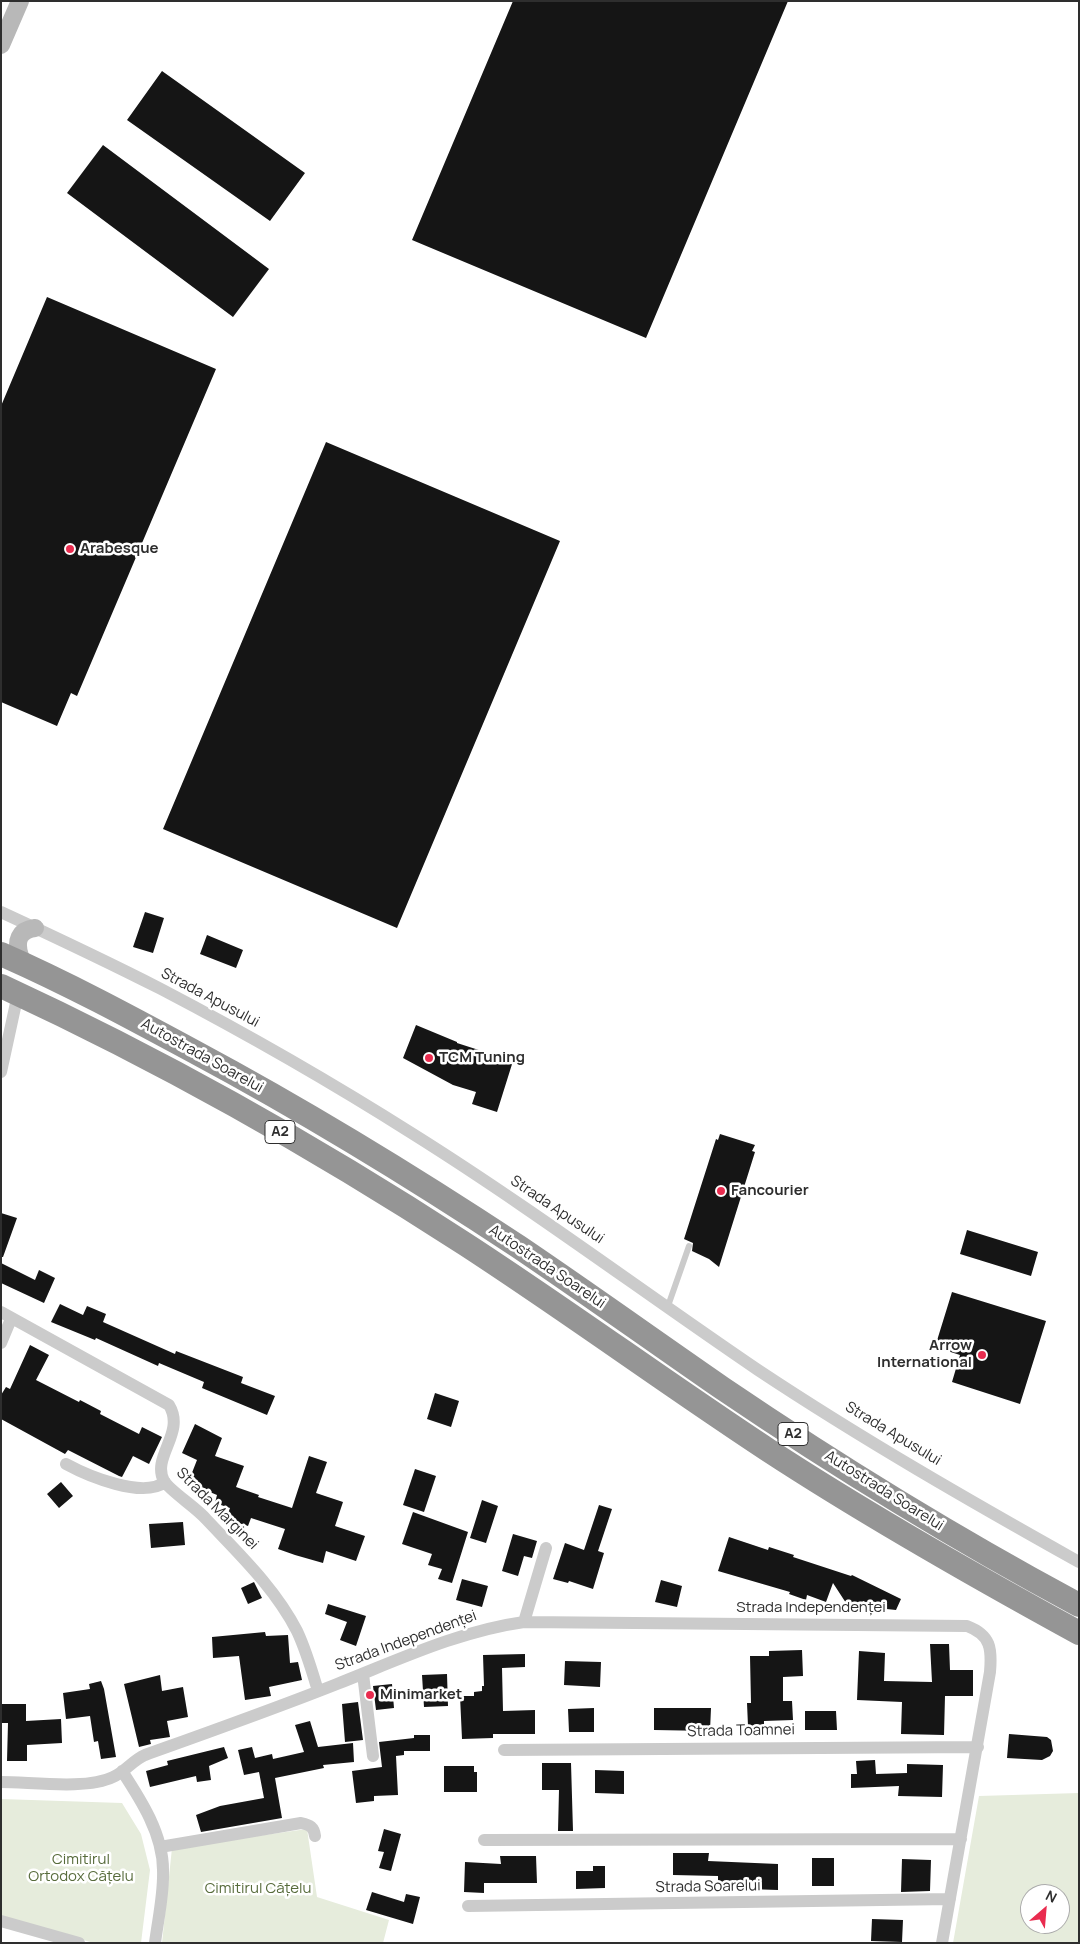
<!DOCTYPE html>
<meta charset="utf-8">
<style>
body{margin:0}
#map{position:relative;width:1080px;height:1944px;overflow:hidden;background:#fff;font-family:Manrope,sans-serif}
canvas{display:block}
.frame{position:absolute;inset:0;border:2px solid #2e2e2e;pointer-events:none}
.north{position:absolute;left:1020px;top:1884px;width:50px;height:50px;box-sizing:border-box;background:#fff;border:1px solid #ababab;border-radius:50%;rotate:27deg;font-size:14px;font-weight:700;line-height:20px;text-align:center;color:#2e2e2e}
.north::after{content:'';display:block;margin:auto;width:18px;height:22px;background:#e92c4f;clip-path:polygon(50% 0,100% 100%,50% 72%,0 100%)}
</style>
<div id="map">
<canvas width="1080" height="1944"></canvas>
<div class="frame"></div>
<div class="north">N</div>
</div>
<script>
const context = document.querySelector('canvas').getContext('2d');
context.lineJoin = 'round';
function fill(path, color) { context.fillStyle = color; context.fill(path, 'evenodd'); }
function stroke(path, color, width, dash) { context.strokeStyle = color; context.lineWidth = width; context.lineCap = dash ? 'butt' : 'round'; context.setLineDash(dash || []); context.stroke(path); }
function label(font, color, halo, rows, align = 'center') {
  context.font = font + ' Manrope,sans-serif'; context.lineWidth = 5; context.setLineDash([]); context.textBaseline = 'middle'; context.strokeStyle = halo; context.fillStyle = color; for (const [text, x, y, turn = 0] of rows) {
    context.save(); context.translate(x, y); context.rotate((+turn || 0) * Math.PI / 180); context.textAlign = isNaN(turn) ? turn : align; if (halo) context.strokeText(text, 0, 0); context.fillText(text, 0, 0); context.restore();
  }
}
const green = new Path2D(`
 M1079 1793V1943H953L979 1796ZM1030 1894H1060V1924H1030Z
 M1 1799 122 1803 141 1834 150 1870 141 1943H94L1 1917Z
 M307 1829 317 1897 389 1920 383 1943H162L172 1848Z`);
const building = new Path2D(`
 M513 1H788L646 338 412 240Z
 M162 71 305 173 270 221 127 120Z
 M103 145 269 269 233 317 67 193Z
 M47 297 216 369 77 696 71 693 57 726 1 702V406Z
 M326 442 560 541 397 928 163 829Z
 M145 912 164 918 153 953 133 947Z
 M207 935 243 950 236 968 200 954Z
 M416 1025 457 1042V1043L513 1061 497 1112 472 1104 476 1092 453 1085 403 1058Z
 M720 1134 755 1145 752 1151 755 1152 719 1267 709 1259 692 1251 693 1243 684 1239 716 1139 718 1140Z
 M1 1213 17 1218 3 1257H1Z
 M967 1230 1038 1252 1031 1276 960 1254Z
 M1 1263 35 1280 39 1270 55 1278 44 1303 1 1283Z
 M952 1292 1046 1321 1020 1404 952 1382 960 1355 935 1347Z
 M60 1304 83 1315 87 1306 106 1314 103 1322 175 1354 176 1351 243 1377 241 1383 275 1396 267 1415 202 1388 204 1382 159 1363 158 1366 96 1338 95 1340 51 1322Z
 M30 1345 49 1355 36 1380 79 1402 80 1400 101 1411 100 1414 139 1434 142 1427 162 1437 149 1464 133 1456 122 1477 119 1476 68 1450 65 1454 1 1419V1395L6 1387 10 1389Z
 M435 1393 459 1401 451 1427 427 1419Z
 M195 1424 222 1438 215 1456 244 1466 236 1487 259 1495 258 1497 292 1508 309 1456 327 1462 316 1493 343 1502 335 1526 365 1536 356 1561 326 1551 323 1563 295 1555 278 1549 285 1529 251 1518 248 1526 226 1519 230 1508 215 1503 217 1495 188 1483 197 1460 182 1453Z
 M415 1469 436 1476 424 1512 403 1505Z
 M61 1482 73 1496 59 1508 47 1494Z
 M482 1500 498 1506 486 1543 470 1538Z
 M599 1505 612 1509 598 1551 604 1553 593 1589 569 1581 568 1583 553 1579 565 1543 584 1550Z
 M413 1512 468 1532 452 1583 438 1579 442 1569 428 1565 432 1554 402 1544Z
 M183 1522 185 1545 151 1548 149 1524Z
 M513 1534 537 1541 532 1558 524 1556 518 1576 502 1571Z
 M729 1537 768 1550 769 1547 794 1555 793 1557 851 1576 852 1575 901 1599 896 1610 877 1608 863 1601 859 1610 846 1603 833 1583 826 1602 807 1595 806 1600 789 1594 790 1592 718 1571Z
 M462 1579 488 1586 482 1607 456 1600Z
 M661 1580 682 1586 677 1607 655 1602Z
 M254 1582 262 1598 248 1604 241 1588Z
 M328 1604 366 1616 356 1646 340 1640 347 1622 325 1614Z
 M265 1632 266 1636 288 1635 290 1663 298 1662 302 1680 269 1687 271 1696 245 1700 239 1656 213 1658 212 1637Z
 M930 1644H949L950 1670H973V1696H945L944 1735 901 1734 902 1702 857 1700 859 1651 885 1653 884 1681 932 1682Z
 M802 1650 803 1676 783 1677V1701H792L793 1720 764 1721V1725L748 1726 747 1703H751L750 1656H769V1651Z
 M525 1654V1667L502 1668 503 1711 535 1710V1734H493V1738L462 1739 460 1696H474V1692L482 1691V1686H484L483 1655Z
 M565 1661 601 1662 600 1687 564 1685Z
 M447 1674 448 1706 424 1707 422 1675Z
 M160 1675 162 1691 183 1687 188 1717 167 1721 170 1737 150 1740 151 1744 139 1747 124 1684Z
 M101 1681 104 1689 116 1757 101 1759 98 1741 94 1742 90 1716 66 1719 63 1693 90 1689 89 1684Z
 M392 1684 394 1708 376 1710 373 1686Z
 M358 1702 363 1740 345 1742 342 1704Z
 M1 1704H26V1721L61 1719 62 1743 27 1745V1761H7L8 1723H1Z
 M594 1708V1732H569L568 1709Z
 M654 1708H711L710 1731 654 1730Z
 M805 1711H836L837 1730H805Z
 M310 1721 318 1747 353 1743 354 1762 323 1765 324 1768 275 1778 282 1818 201 1832 196 1815 220 1806 264 1798 259 1772 244 1775 238 1750 252 1747 255 1758 272 1754 273 1759 304 1752 295 1725Z
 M1009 1734 1047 1737 1051 1740 1053 1751 1050 1756 1042 1760 1007 1758Z
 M414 1735H430V1751H404V1755L396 1756 398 1795 374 1796V1801L356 1803 352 1771 382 1767 379 1742 414 1738Z
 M224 1747 228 1758 209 1766 211 1780 197 1782 196 1776 150 1787 146 1771 168 1765 167 1761Z
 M875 1760 876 1774 907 1773V1764L943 1765 942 1797 898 1796 899 1786 851 1788V1774H857L856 1761Z
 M542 1763H571L573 1831H558L559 1790H542Z
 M444 1766H474V1772H477V1792H444Z
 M595 1770 624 1771V1794L595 1793Z
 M384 1829 401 1834 391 1871 379 1868 384 1852 378 1851Z
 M673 1853H709L708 1861 778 1864V1890L718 1888V1876L673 1875Z
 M500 1856H536L537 1883H484V1893L464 1892 465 1862 501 1864Z
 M812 1858H834V1886H812Z
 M902 1859 931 1860 930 1891 901 1892Z
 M593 1866H605V1888L576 1889V1871H593Z
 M372 1892 404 1902 406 1894 420 1897 413 1924 366 1910Z
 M872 1919 903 1920 902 1942 871 1941Z`);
const service = new Path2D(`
 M668 1306 689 1246`);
const minor = new Path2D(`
 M1 912C55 937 108 962 161 989 247 1034 331 1082 413 1134 531 1208 643 1292 758 1370 862 1439 970 1501 1079 1562
 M1 1072 16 1003
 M1 1312 169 1405C186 1433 151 1457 164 1481 170 1491 197 1508 206 1519 239 1554 275 1588 297 1631 306 1650 312 1671 318 1691
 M1 1343 11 1319
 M66 1464C88 1476 143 1499 165 1482
 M524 1622 546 1548
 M363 1674 373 1756
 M504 1750 978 1747
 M122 1771C141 1800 163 1834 163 1870 164 1894 158 1919 155 1943
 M1 1782C31 1782 87 1790 113 1777 125 1772 133 1760 145 1755 209 1732 274 1709 337 1684 398 1660 459 1631 524 1622L967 1626C991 1635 992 1649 990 1672L942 1943
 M484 1840 961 1839
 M160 1847 301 1823C310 1825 314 1827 315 1836
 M468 1906 950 1899
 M1 1921 79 1943`);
const secondary = new Path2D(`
 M1 45 20 1
 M20 956C15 941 19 930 35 928`);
const motorway = new Path2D(`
 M1 954C67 983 130 1017 193 1051 305 1111 413 1177 519 1247 587 1293 654 1341 722 1388 837 1466 956 1539 1079 1605
 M1 986C161 1060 317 1148 465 1244 568 1311 666 1383 768 1450 869 1516 973 1575 1079 1633`);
const markers = [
 [70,549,5,"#e92c4f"],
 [429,1058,5,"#e92c4f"],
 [721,1191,5,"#e92c4f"],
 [982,1355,5,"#e92c4f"],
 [370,1695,5,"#e92c4f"]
];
const shields = [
 [280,1132,30],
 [793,1434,30]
];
const shieldNames = [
 ["A2",280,1132],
 ["A2",793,1434]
];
const poiNames = [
 ["Arabesque",80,549],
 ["TCM Tuning",439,1058],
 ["Fancourier",731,1191],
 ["Arrow",972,1346,"right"],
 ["International",972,1363,"right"],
 ["Minimarket",380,1695]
];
const streetNames = [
 ["Strada Apusului",210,998,28],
 ["Autostrada Soarelui",202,1056,29],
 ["Strada Apusului",557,1210,34],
 ["Autostrada Soarelui",547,1267,34],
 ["Strada Apusului",893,1434,31],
 ["Autostrada Soarelui",884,1491,32],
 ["Strada Marginei",217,1509,45],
 ["Strada Independenței",811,1608],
 ["Strada Independenței",406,1641,-20],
 ["Strada Toamnei",741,1731,-1],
 ["Strada Soarelui",708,1887,-1]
];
const parkNames = [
 ["Cimitirul",81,1860],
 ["Ortodox Cățelu",81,1877],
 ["Cimitirul Cățelu",258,1889]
];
fill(green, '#e6ecdc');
fill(building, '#151515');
stroke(service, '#cbcbcb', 6);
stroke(minor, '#cbcbcb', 12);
stroke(secondary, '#b8b8b8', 18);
stroke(motorway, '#959595', 24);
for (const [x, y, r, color] of markers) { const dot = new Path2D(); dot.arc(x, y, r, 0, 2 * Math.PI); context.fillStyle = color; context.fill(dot); stroke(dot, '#fff', 2); }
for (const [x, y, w] of shields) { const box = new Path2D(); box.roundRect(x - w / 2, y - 11.5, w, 23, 4); context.fillStyle = '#fff'; context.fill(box); stroke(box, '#2e2e2e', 1); }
label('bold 14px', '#2e2e2e', null, shieldNames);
label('bold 15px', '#2e2e2e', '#fff', poiNames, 'left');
label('15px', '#2e2e2e', '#fff', streetNames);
label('15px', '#576b3b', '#fff', parkNames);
</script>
